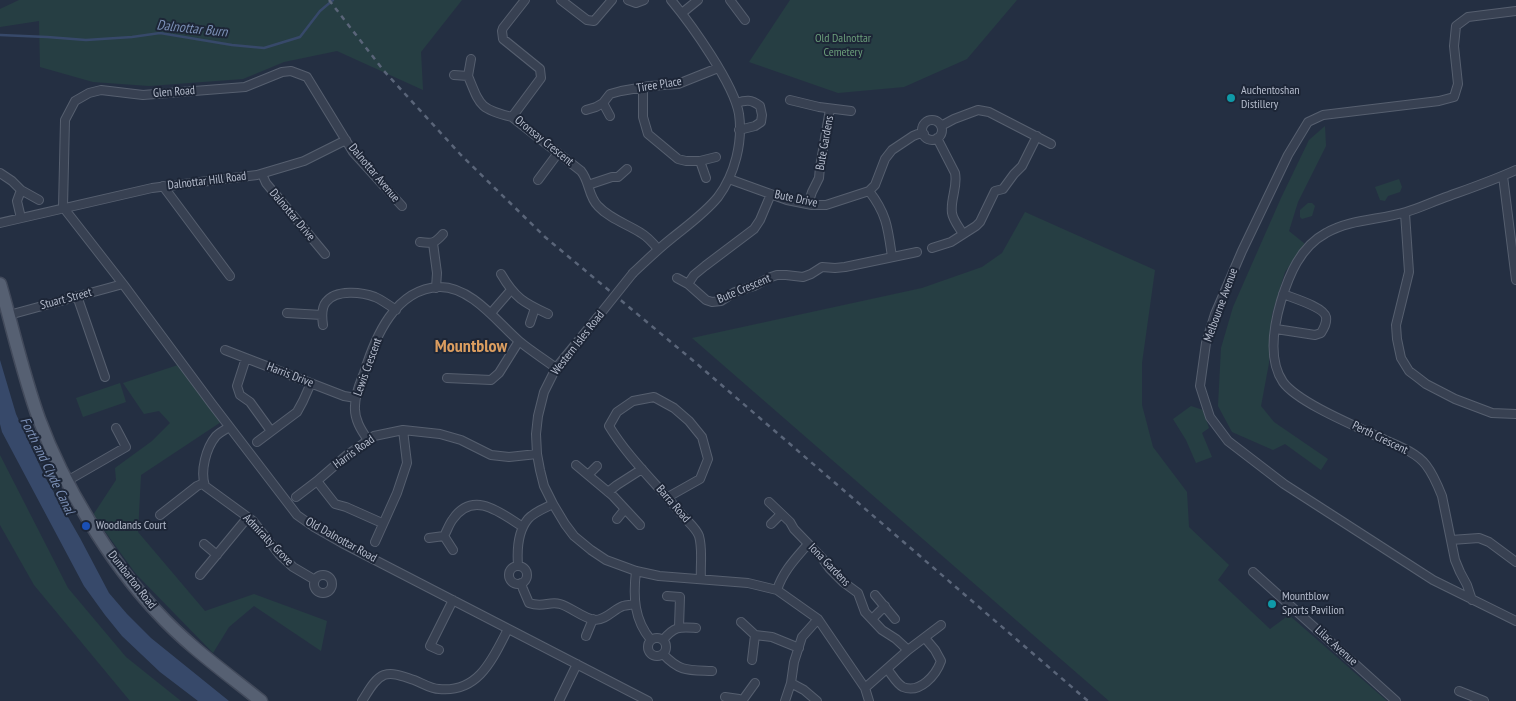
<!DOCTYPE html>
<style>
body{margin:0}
canvas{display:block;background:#242f42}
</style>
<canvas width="1516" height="701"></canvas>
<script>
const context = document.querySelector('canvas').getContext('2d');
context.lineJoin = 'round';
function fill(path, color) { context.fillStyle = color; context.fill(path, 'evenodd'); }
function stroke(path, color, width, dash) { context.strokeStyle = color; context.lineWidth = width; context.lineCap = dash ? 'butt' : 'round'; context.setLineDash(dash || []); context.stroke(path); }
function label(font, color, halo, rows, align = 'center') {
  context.font = font + ' "PT Sans Narrow",sans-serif'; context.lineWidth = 4; context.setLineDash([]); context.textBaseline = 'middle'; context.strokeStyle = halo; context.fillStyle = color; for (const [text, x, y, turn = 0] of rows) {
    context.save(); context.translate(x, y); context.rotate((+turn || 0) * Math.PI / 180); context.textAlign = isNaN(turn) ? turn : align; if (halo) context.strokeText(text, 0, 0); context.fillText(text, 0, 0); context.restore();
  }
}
const green = new Path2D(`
 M19 0H462L421 52 423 90 337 51 284 62 243 79 149 86 93 82 40 67 39 21 0 27V9Z
 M790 0H1017L967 59 904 87 838 93 749 62Z
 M1325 126 1326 146 1298 202 1289 231 1305 244 1285 272 1272 314 1269 363 1261 406 1274 422 1328 459 1321 470 1285 444 1273 450 1232 432 1218 406 1221 348 1233 307 1281 198 1309 140Z
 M1399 179 1402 187 1400 192 1388 196 1385 201 1380 200 1375 187Z
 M1308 203H1312L1315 206 1312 216 1302 219 1300 217V210Z
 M1025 212 1155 270 1142 363V405L1153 447 1187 492 1189 527 1229 565 1218 580 1270 629 1289 615 1387 701H1109L692 338 922 288 982 267 1002 253Z
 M178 365 221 422 141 475 138 532 205 611 254 594 327 621 321 651 254 606 229 627 213 653 136 574 93 515 116 480 115 468 152 441 170 423 159 411 144 414 123 383Z
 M120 383 126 402 83 417 76 398Z
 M1191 406 1203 410 1209 428 1202 433 1212 457 1196 463 1186 440 1173 419Z
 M0 455 68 588 126 657 181 701H130L34 585 0 525Z`);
const water = new Path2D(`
 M0 360 16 414 45 477 80 538 109 593 127 614 151 638 229 701H198L160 672 122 636 105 615 84 586 2 432 0 424Z`);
const stream = new Path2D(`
 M0 35 47 37 86 40 132 37 160 33 232 45 264 48 300 37 320 11 333 0`);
const street = new Path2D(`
 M525 0 503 28 502 31 503 39 540 69 541 78 512 117 581 171C590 182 588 196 598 206 610 219 627 224 641 233 648 237 653 243 658 249
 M561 0 587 20 594 21 612 0
 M628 0 636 3 644 0
 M730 0 745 20
 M1516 11 1468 17 1456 26 1454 46 1458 84 1454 97 1439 101 1323 115 1308 122 1288 155 1242 251 1215 314 1206 343 1200 386 1210 417 1228 441 1284 484 1433 580 1516 621
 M682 13 698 0
 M454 75 468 76 471 59
 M468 76C480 105 479 109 512 117
 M643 88V117L648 134 678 159 686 161H700L716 157
 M790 100 819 107 851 111
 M603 103 610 116
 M736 103C746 100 751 99 760 106L762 115 761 122 755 126 739 130
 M586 110 596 107 603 103 610 94 621 91 650 86 678 84 718 68
 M922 130a10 10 0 1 1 20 0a10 10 0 1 1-20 0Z
 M941 126 954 119 978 110 989 112 1051 144
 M937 138 955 173C958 187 950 199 952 213 953 220 959 227 963 234
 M700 161 706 178
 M0 173 12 181 21 190 39 200
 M262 174 266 183 325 254
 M1503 176 1516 280
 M729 179 787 200 812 205H826L869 191 875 185 885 159 892 150 913 136 918 134H924
 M538 180 558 153
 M588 185 612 177H618L627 169
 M163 186 230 276
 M21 190 17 201 21 218
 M869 191C887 214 888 229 892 257
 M808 204 812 192 819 178 820 167 830 109
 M63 207 123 284 212 404 297 515 314 527 342 543 648 701
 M63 207 65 120 75 101 89 93 101 90 143 95 245 87 282 72 291 71 307 77 353 152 402 206
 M1405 213 1409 272 1396 325 1397 339 1401 358 1409 371 1417 377 1426 384 1455 399 1492 413 1516 414
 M0 223 152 188 257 175 304 161 346 140
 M420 242C433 244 435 243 443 234
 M433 243 437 273 436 288
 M932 248 951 242 976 226 980 222 995 191 1003 189 1014 174 1022 166 1037 136
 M633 273C646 261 658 249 672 238 688 225 705 213 718 197 735 174 743 142 739 114 734 84 691 24 671 0
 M501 274C515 298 524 303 548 314
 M677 278 688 284 706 300 712 302 721 301 735 292 754 286 771 277 777 275H786L803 277 811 274 822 267 835 268 845 267 917 252
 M688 284 694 275 705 266 754 229 760 220 771 194
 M77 296 105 377
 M287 313 322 315
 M491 313 511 290
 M9 315 123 284
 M597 318 556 368 544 392 538 416 536 434 537 454 540 470 544 486 553 504 565 524 574 536 591 550 606 560 636 571 659 576 748 583 777 590 818 619 865 688 869 701
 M530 323 535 308
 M323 325C322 318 321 308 326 302 336 289 362 292 375 297 382 300 389 305 396 310
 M1276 329 1315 335 1321 333C1324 328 1327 323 1326 317 1324 307 1293 298 1283 294
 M225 350 344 396 356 398
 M246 358 237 386 240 395 250 402 271 431
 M447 378 491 380 499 373 519 341
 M229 427C225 430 220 432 216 436 206 448 200 471 205 486L253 521 279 554 293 567 315 580
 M368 440C361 430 354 419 355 406 355 394 360 383 364 373 375 337 395 289 439 287 471 286 498 323 519 341 531 351 544 359 556 368
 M257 442 297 412 303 401 311 383
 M576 465 613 496 640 525
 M588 475 597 466
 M67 481 126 447 116 428
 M317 481 335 504 346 507 382 523
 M608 492 617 485 642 469
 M296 497 317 481 347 455 374 436 403 430 440 434 461 440 491 455 509 457 537 454
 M668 497 700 479 708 459 702 437 689 421 674 408 654 397 633 401 617 412 609 426C629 459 658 485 682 515 688 522 696 528 699 536 703 550 700 565 701 579
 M769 502 790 522 794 529 822 558 830 569 843 582 858 593 865 612 882 630 896 639 908 650
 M160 515 197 486 204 483
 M617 519 625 509
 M771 524 781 514
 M444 536C447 531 449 524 453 519 474 489 502 514 523 527
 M429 538 444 536 453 550
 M1451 540 1479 538 1489 542 1516 562
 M375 542 397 493 407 463 403 430
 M204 544 217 555
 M518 565C517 551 518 531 528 519 534 512 545 508 553 504
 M509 575a9 9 0 1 1 18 0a9 9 0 1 1-18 0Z
 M636 571C633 597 634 620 651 640
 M1253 572 1396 701
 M314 584a9 9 0 1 1 18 0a9 9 0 1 1-18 0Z
 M200 575 248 517
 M521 583 523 589 529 603C543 608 549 601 560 604 571 607 584 619 595 620 606 620 614 609 623 606 627 605 631 605 635 604
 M777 590C783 571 796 558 808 544
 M875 595 895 619
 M667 596 680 597 679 627
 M1472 600 1467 585 1460 572 1455 560 1442 496C1438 486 1433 474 1426 465 1417 453 1399 446 1385 440 1360 428 1298 403 1283 382 1268 360 1274 325 1281 301 1289 275 1300 247 1326 233 1350 219 1380 220 1406 212 1420 208 1434 201 1449 196 1471 188 1494 180 1516 170
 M872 619 885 606
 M741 622 755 635 772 637 799 648
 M586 636 593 619
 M648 647a9 9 0 1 1 18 0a9 9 0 1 1-18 0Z
 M663 640C675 626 679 627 696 628
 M439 650 430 646 453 600
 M663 654C680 672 688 670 712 671
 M752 660 755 635
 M888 670C892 675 897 684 903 687 920 694 936 675 941 661L935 650 925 638
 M791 683 804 690 817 701
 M865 688 908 650 941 625
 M1459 691 1484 701
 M725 697 739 699 742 701
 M362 701C368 692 374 679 384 675 394 672 404 677 414 680 422 683 431 689 439 689 479 693 493 658 508 629
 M559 701 577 664
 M742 701 755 683
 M785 701 791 683 794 662 802 637 818 619`);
const primary = new Path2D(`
 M0 284C13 329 23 375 39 419 63 484 109 561 157 612 188 646 225 672 261 701`);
const rail = new Path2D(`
 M329 0 384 71 461 155 545 237 696 363 1088 701`);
const streetBridge = new Path2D(`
 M597 318 633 273`);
const markers = [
 [1231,98,5,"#0f9aa8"],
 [86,526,5,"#1a4fb4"],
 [1272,604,5,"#0f9aa8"]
];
const parkNames = [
 ["Old Dalnottar",843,39],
 ["Cemetery",843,53]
];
const streetNames = [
 ["Tiree Place",659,85,-9],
 ["Glen Road",174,92,-4],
 ["Oronsay Crescent",544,141,39],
 ["Bute Gardens",825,143,-80],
 ["Dalnottar Avenue",374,173,50],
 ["Dalnottar Hill Road",207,181,-7],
 ["Bute Drive",796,199,12],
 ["Dalnottar Drive",292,215,50],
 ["Bute Crescent",744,289,-23],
 ["Stuart Street",66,299,-15],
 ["Melbourne Avenue",1221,305,-70],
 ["Western Isles Road",578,343,-52],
 ["Lewis Crescent",368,367,-70],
 ["Harris Drive",290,375,21],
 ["Perth Crescent",1380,438,26],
 ["Harris Road",354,452,-36],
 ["Barra Road",673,504,49],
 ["Admiralty Grove",268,540,46],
 ["Old Dalnottar Road",341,540,29],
 ["Iona Gardens",829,565,46],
 ["Dumbarton Road",132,580,52],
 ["Lilac Avenue",1336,646,42]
];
const poiNames = [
 ["Auchentoshan",1241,91],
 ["Distillery",1241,105],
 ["Woodlands Court",96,526],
 ["Mountblow",1282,597],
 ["Sports Pavilion",1282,611]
];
const waterNames = [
 ["Dalnottar Burn",192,29,6],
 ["Forth and Clyde Canal",47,466,64]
];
const districtNames = [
 ["Mountblow",471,347]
];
fill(green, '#263e43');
fill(water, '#37496a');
stroke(stream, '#37496a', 2.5);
stroke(street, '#565f6f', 10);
stroke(primary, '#424a5b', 15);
stroke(street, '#384152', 8);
stroke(primary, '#566072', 12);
stroke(rail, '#5a6579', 2.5, [5, 5]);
stroke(streetBridge, '#565f6f', 10, []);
stroke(streetBridge, '#384152', 8);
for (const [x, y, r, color] of markers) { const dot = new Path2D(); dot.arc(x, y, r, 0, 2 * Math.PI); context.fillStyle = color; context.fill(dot); stroke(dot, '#1d2637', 2); }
label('12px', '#6b9e7a', '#1d2637', parkNames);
label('12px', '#b5bccc', '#1d2637', streetNames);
label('12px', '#b5bccc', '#1d2637', poiNames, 'left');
label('italic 14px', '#7b8fb5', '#1d2637', waterNames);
label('bold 18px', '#dc9e60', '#1d2637', districtNames);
</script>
